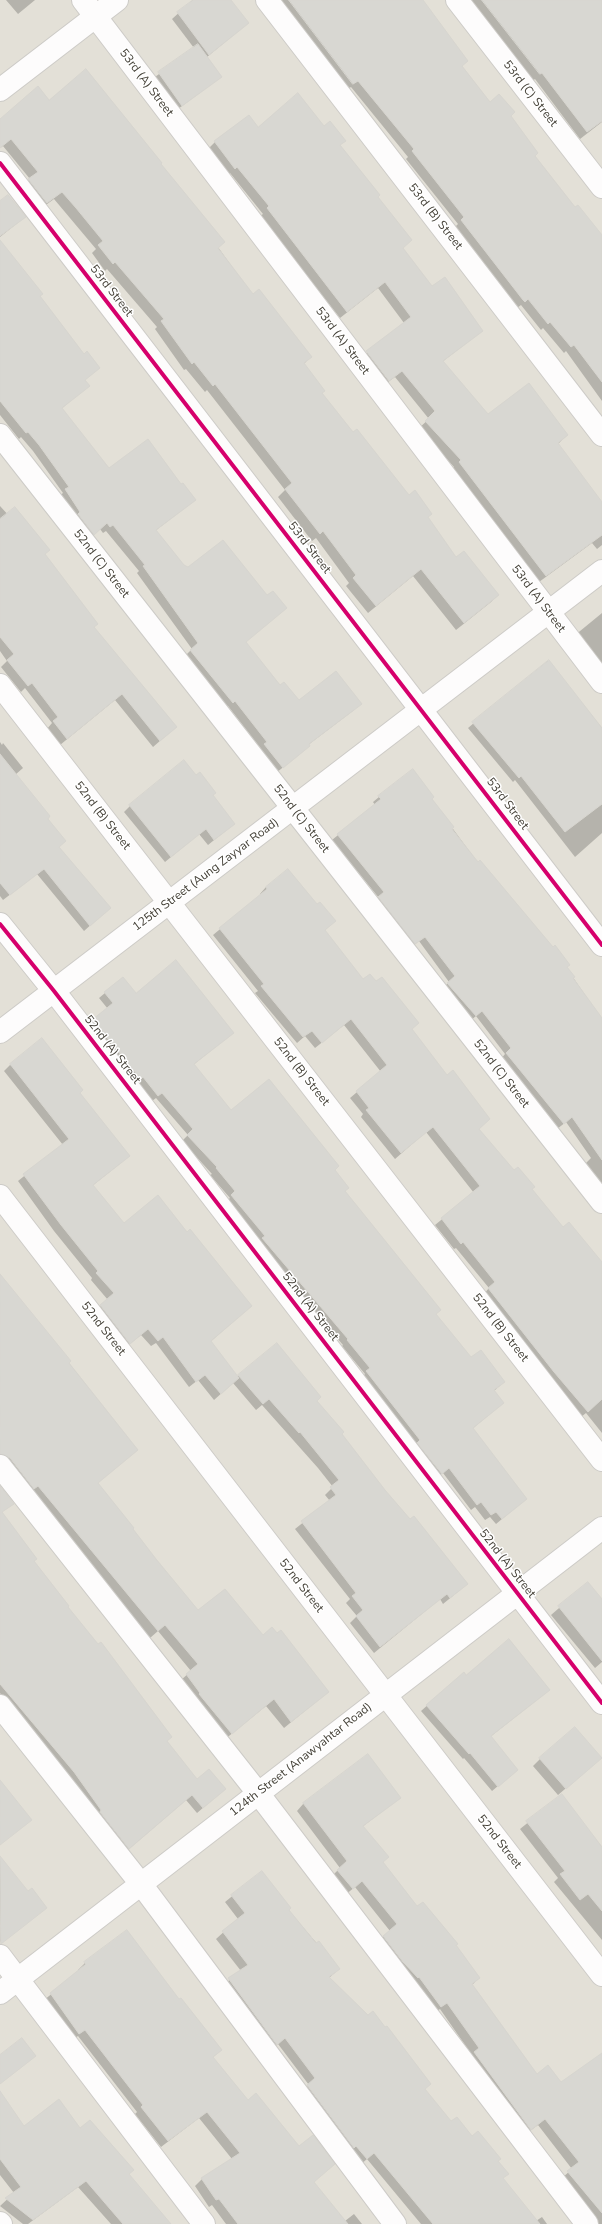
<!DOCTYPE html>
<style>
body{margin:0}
canvas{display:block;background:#efeee9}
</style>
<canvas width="602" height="2224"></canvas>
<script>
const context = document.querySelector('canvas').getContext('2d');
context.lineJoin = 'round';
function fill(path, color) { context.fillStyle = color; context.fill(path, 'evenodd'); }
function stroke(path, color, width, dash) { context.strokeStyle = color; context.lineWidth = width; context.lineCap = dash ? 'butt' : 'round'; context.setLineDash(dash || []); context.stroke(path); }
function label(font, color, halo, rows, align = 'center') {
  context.font = font + ' "Nunito Sans",sans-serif'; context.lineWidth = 3; context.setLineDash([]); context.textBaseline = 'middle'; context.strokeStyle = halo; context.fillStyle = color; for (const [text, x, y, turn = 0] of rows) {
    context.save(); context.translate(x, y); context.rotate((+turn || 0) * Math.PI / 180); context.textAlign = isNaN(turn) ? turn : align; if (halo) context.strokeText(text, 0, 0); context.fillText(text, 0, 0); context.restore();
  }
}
const residential = new Path2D(`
 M0 0H602V2224H0Z`);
const shadow = new Path2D(`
 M6 0H35L18 14Z
 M193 0H229L248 23 207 57 221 77 174 112 151 80 194 48 172 19Z
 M276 0H395L461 66 490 104 510 116 534 156 575 208 602 237V401L566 351 564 353 543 328 541 330 521 305 517 308 455 227 458 224 406 159 408 157 351 87 346 90Z
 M469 0H602V122L580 139 535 79 532 81Z
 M49 101 159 164 252 295 310 357 304 364 321 393 353 434 427 518 456 558 498 595 491 602 456 630 413 576 368 613 346 586 349 583 316 538 312 541 278 497 285 490 207 390 205 392 186 369 184 370 155 329 157 327 107 269 105 271 92 253 96 249 54 199 39 210 22 188 30 179 3 146 0 148V120Z
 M257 128 339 145 376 197 402 248 432 287 482 331 442 362 488 416 567 435 558 444 602 504V545L597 549 592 543 539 582 453 469 454 467 419 428 429 419 395 377 381 387 360 359 404 323 378 288 340 318 260 216 263 214 230 173 227 175 208 149 215 142Z
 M0 202 25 217 0 237Z
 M0 241 39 296 88 386 61 409 109 469 181 485 195 500 155 531 280 686 299 701 354 710 308 745 302 752 276 773 259 751 261 749 228 706 226 708 184 657 192 649 137 573 139 571 106 531 103 533 100 529 87 540 59 496 63 493 33 451 21 437 19 439 0 415Z
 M0 506 44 554 93 628 176 727 153 747 115 700 60 745 47 729 52 723 25 688 21 692 1 667 7 661 0 651Z
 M602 613V666L574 636Z
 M548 661 602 728V833L575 857 515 780 513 782 468 728Z
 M0 742 2 745 3 743 23 768 15 775 47 819 58 847 104 913 84 931 37 874 3 900 0 896Z
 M212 796 234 824 208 845 199 834 165 862 124 812 130 806Z
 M379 797 431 799 478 863 566 967 602 1020V1190L585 1164 591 1158 566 1122 557 1129 501 1059 505 1054 476 1016 470 1021 442 989 449 982 419 941 409 949 373 903 379 898 332 840 375 805 373 802Z
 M266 887 317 906 334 921 324 931 363 980 411 1030 478 1129 563 1229 602 1263V1433L586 1413 581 1417 483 1295 489 1288 456 1248 454 1249 435 1225 474 1193 426 1132 395 1159 361 1117 363 1114 350 1098 381 1072 344 1025 315 1048 305 1036 297 1043 255 993 258 991 213 935 261 895 260 894Z
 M105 993 135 994 233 1033 193 1065 230 1111 334 1170 344 1191 435 1315 471 1359 504 1382 494 1391 503 1403 472 1429 526 1499 496 1524 490 1517 485 1520 475 1507 471 1510 443 1473 435 1479 361 1378 365 1374 342 1346 343 1345 257 1244 226 1201 230 1198 210 1175 212 1174 182 1141 188 1135 156 1098 152 1101 87 1026 108 1009 99 998Z
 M10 1065 79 1093 122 1162 92 1186 123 1225 187 1233 251 1306 210 1342 237 1377 277 1344 316 1401 460 1590 443 1604 440 1599 374 1653 350 1623 357 1616 346 1603 350 1599 295 1529 330 1501 325 1495 333 1487 318 1468 262 1405 256 1410 233 1383 214 1400 198 1380 189 1387 156 1343 151 1346 141 1335 123 1349 94 1312 108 1300 91 1280 92 1278 54 1231 18 1181 63 1145 4 1071Z
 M0 1275 137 1450 97 1483 131 1529 198 1612 263 1636 328 1692 284 1728 266 1706 224 1740 179 1682 191 1671 158 1631 150 1638 19 1478 0 1451Z
 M0 1511 33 1561 196 1781 225 1789 197 1813 186 1800 123 1854 0 1693Z
 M588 1583 602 1601V1662L595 1668 551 1615Z
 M464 1673 466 1676 543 1695 490 1737 517 1770 492 1791 464 1758 463 1759 421 1711Z
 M540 1759 593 1765 558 1795 533 1766Z
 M561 1796 602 1847V1940L554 1882 558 1878 520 1829Z
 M400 1798 362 1827 382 1863 417 1908 455 1946 479 1978 472 1985 537 2076 561 2084 602 2054V2224H598L561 2179 572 2169 538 2125 523 2136 468 2060 472 2055 440 2009 434 2013 376 1943 390 1931 355 1887 345 1895 330 1878 340 1868 297 1811 304 1803Z
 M0 1858 28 1892 2 1943 0 1941Z
 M262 1872 288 1910 339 1969 329 1978 451 2123 472 2137 497 2161 502 2179 536 2221 542 2217 547 2224H421L367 2159 360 2165 301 2093 309 2085 278 2044 270 2051 222 1986 241 1971 216 1939 238 1919 225 1902Z
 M85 1963 179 2000 221 2050 212 2058 345 2221 354 2214 362 2224H226L212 2205 209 2207 195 2186 202 2179 232 2159 199 2118 161 2147 135 2114 137 2112 78 2036 72 2040 43 2001 79 1971 78 1970Z
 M0 2093 24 2127 80 2129 128 2174 169 2224H111L78 2187 28 2224H23L0 2206 14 2193 0 2175Z`);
const building = new Path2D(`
 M193 0H231L249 23 209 55 177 12Z
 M289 0H423L468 61 462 66 490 102 499 94 515 112 511 116 538 153 535 156 575 207 578 205 602 235V382L574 345 571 347 550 322 548 324 528 299 525 302 523 300 461 220 464 217 412 151 414 149 358 81 353 84Z
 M482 0H602V121L587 132 542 73 540 74Z
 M198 44 222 77 182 106 158 72Z
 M86 69 162 163 161 164 225 242 218 248 253 294 259 289 312 357 304 363 325 391 322 393 353 432 357 429 409 495 415 490 432 514 428 517 456 557 464 551 499 595 464 623 421 569 376 606 353 578 356 575 323 531 320 534 285 489 292 483 215 384 213 386 194 362 192 364 161 321 164 319 115 262 113 264 98 245 103 241 76 208 62 192 47 203 28 179 38 172 11 139 0 148V119L38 86 49 100Z
 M298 93 324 126 330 121 346 141 340 145 380 195 378 197 412 240 403 248 432 286 445 277 483 331 443 361 488 414 529 383 568 435 558 443 602 502V535L546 576 459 462 461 460 425 421 435 411 402 371 389 381 366 351 411 317 385 282 347 312 267 208 269 206 237 167 235 169 214 141 249 115 258 127Z
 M8 195 26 217 0 236V201Z
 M0 240 43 294 40 296 84 354 87 351 100 368 85 380 90 386 62 408 109 468 148 439 181 484 183 483 196 500 156 530 184 565 188 567 223 540 267 595 273 591 287 608 246 642 280 685 284 682 299 700 336 671 362 704 309 744 310 746 283 768 264 744 267 742 235 701 233 703 190 650 198 643 143 566 145 565 113 525 110 527 107 523 94 535 78 514 80 512 65 489 69 487 39 445 28 432 26 433 0 401Z
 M15 507 50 550 45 554 98 624 94 627 177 727 160 741 122 694 67 739 53 721 58 717 32 683 28 686 7 660 14 654 0 637V519Z
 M549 660 602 728V804L565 832 521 776 519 778 472 722Z
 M0 754 50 816 48 819 66 841 59 847 111 908 90 926 44 869 10 895 0 883Z
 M184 760 196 775 200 772 216 793 213 795 235 824 214 840 206 829 171 857 129 805Z
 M413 769 434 797 432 799 454 827 452 829 478 862 480 860 553 947 555 945 570 965 567 967 575 977 573 978 602 1018V1160L572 1117 564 1124 506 1053 511 1048 482 1011 476 1016 447 983 455 976 425 937 415 944 378 897 384 892 337 834 381 799 378 796Z
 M288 869 317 904 320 902 336 921 325 930 363 979 370 974 376 981 382 977 419 1023 412 1029 447 1075 453 1070 490 1119 479 1129 514 1170 518 1167 535 1187 532 1189 563 1227 569 1222 602 1262V1399L588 1412 554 1372 488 1288 495 1282 463 1242 461 1244 441 1218 480 1186 433 1127 401 1153 366 1110 369 1108 356 1091 387 1065 351 1019 322 1043 312 1031 303 1037 261 986 264 984 219 928 267 889 266 887Z
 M176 960 234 1033 194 1064 231 1110 269 1079 339 1166 335 1170 349 1188 345 1191 441 1310 436 1314 471 1357 481 1350 505 1382 494 1390 504 1403 473 1428 527 1499 502 1519 496 1512 491 1515 481 1502 477 1505 449 1468 442 1474 417 1443 420 1440 366 1371 370 1368 347 1340 348 1339 262 1238 265 1236 231 1195 235 1191 216 1168 217 1167 187 1135 193 1129 162 1093 158 1096 143 1077 141 1079 92 1020 113 1003 104 992 123 977 136 993Z
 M42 1038 83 1090 80 1093 130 1156 93 1185 124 1223 158 1195 187 1232 190 1229 252 1306 211 1341 239 1378 221 1394 205 1375 196 1382 163 1337 158 1341 148 1329 130 1344 100 1305 114 1293 96 1273 98 1271 61 1225 23 1174 69 1139 10 1064Z
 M0 1274 71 1361 69 1363 138 1450 98 1483 134 1528 133 1529 156 1559 198 1610 225 1589 263 1635 272 1627 277 1633 281 1630 329 1692 291 1722 274 1699 232 1734 199 1694 200 1693 186 1674 198 1664 165 1625 158 1631 38 1486 34 1489 10 1458 0 1454Z
 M277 1343 321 1397 317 1401 344 1432 342 1434 385 1490 410 1519 414 1516 468 1584 450 1598 447 1594 380 1647 356 1616 363 1610 352 1596 356 1593 301 1521 336 1495 330 1487 339 1480 300 1432 299 1433 269 1399 263 1404 238 1375Z
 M0 1486 14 1504 2 1512 37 1559 34 1561 69 1606 68 1607 98 1644 101 1642 172 1737 167 1741 197 1779 209 1769 226 1789 203 1808 192 1795 129 1849 100 1812 101 1810 74 1772 0 1684Z
 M588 1582 602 1599V1661L558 1606Z
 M509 1639 550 1690 491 1736 518 1770 498 1787 470 1753 469 1754 426 1705 464 1672 466 1675Z
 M575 1727 602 1758 566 1789 539 1758Z
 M368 1754 401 1798 363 1826 389 1857 383 1862 417 1906 423 1902 458 1944 456 1945 480 1978 472 1984 537 2074 548 2065 561 2082 602 2053V2213L567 2171 579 2162 545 2119 531 2130 474 2052 479 2048 447 2003 441 2007 419 1977 418 1978 403 1962 383 1936 397 1924 362 1881 353 1889 337 1870 347 1861 303 1803Z
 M0 1780 32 1820 0 1845Z
 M562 1794 602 1847V1911L588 1894 580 1900 560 1874 565 1871 526 1821Z
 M0 1856 28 1891 32 1888 47 1908 1 1944Z
 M262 1871 291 1908 289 1910 316 1943 319 1941 340 1969 329 1977 368 2015 373 2011 385 2027 387 2026 431 2084 425 2089 451 2121 457 2117 472 2136 478 2131 501 2159 498 2161 509 2174 503 2178 540 2224H433L374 2153 367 2159 356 2146 354 2148 307 2085 315 2078 285 2038 277 2045 228 1978 248 1965 222 1931 245 1913 231 1895Z
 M127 1930 179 1999 181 1998 222 2050 213 2057 248 2100 256 2093 299 2146 313 2135 335 2164 314 2182 348 2224H238L219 2199 216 2200 201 2178 240 2153 207 2112 168 2141 141 2107 143 2105 85 2030 79 2034 50 1993 86 1964 84 1962Z
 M22 2038 36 2056 0 2084V2055Z
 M0 2091 24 2126 59 2099 80 2128 90 2120 134 2170 129 2174 171 2224H123L86 2181 33 2220 5 2198 21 2187 0 2159Z`);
const minor = new Path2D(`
 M83 0 602 682
 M267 0 602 435
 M457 0 602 187
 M0 90 117 0
 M0 163 602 945
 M0 435 602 1202
 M0 685 602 1460
 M0 924 54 991 602 1703
 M0 1032 602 571
 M0 1196 602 1975
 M0 1466 258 1793 587 2224
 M0 1706 141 1884 395 2224
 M0 1956 204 2224
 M0 1993 602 1528
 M0 2223 1 2224`);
const cycleway = new Path2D(`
 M0 163 602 945
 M0 924 54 991 602 1703`);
const streetNames = [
 ["53rd (A) Street",146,83,53],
 ["53rd (C) Street",530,94,52],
 ["53rd (B) Street",435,217,52],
 ["53rd Street",111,291,52],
 ["53rd (A) Street",342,341,53],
 ["53rd Street",309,548,52],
 ["52nd (C) Street",101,564,52],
 ["53rd (A) Street",538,599,53],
 ["53rd Street",507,804,53],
 ["52nd (B) Street",102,816,52],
 ["52nd (C) Street",301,819,52],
 ["125th Street (Aung Zayyar Road)",206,875,-37],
 ["52nd (A) Street",112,1050,52],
 ["52nd (B) Street",301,1072,52],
 ["52nd (C) Street",501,1074,52],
 ["52nd (A) Street",310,1307,52],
 ["52nd (B) Street",500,1328,52],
 ["52nd Street",103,1329,52],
 ["52nd (A) Street",507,1564,52],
 ["52nd Street",301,1586,52],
 ["124th Street (Anawyahtar Road)",301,1760,-38],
 ["52nd Street",499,1842,52]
];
fill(residential, '#e3e0d7');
fill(shadow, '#0003');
fill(building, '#d8d7d2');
stroke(building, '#d7d5cf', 1);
stroke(minor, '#cdcbc7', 24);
stroke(minor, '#fdfcfc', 22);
stroke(cycleway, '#d6006c', 4);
label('12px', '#444037', '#fff', streetNames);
</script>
